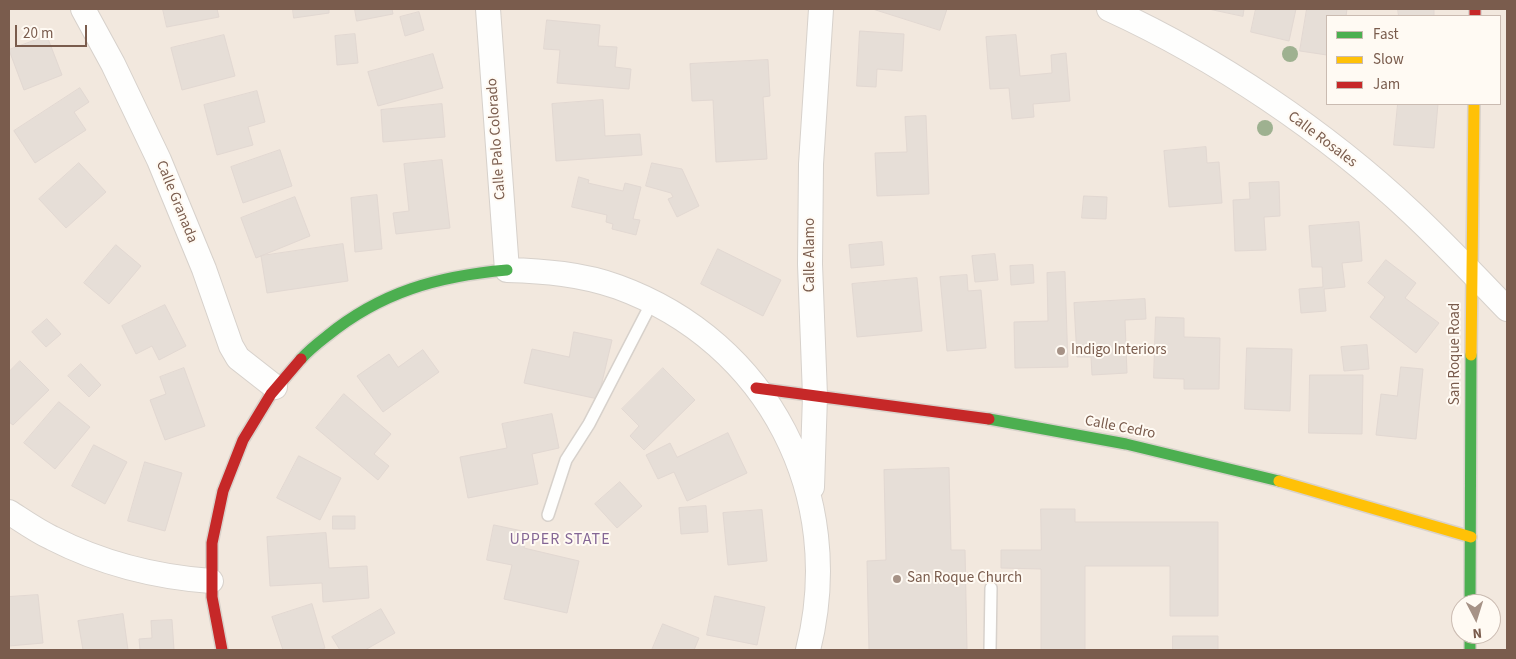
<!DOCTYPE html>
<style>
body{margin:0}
#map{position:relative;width:1516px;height:659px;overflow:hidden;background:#f9f5f0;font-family:"Source Sans 3",sans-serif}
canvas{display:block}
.frame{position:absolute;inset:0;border:10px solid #7a5c4d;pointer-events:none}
.legend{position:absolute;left:1326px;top:15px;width:175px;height:90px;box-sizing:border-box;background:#fffaf3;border:1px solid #cabbb1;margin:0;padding:6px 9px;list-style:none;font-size:15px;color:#7a5c4d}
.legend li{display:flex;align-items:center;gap:10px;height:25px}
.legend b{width:25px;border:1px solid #cabbb1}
.north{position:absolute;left:1451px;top:594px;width:50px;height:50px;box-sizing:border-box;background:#fffaf3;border:1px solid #cabbb1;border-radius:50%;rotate:175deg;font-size:14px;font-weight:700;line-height:20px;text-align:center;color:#7a5c4d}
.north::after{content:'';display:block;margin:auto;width:18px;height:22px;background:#a69286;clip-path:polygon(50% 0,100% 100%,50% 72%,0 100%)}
.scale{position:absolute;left:15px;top:25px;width:72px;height:22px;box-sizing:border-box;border:2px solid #7a5c4d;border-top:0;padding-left:6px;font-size:15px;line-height:18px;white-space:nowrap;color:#7a5c4d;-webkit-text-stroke:4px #fffaf3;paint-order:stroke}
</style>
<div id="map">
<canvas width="1516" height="659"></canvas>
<div class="frame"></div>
<ul class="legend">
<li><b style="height:6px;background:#4caf50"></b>Fast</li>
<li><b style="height:6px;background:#ffc107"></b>Slow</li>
<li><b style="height:6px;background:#c62828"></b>Jam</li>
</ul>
<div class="north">N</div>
<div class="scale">20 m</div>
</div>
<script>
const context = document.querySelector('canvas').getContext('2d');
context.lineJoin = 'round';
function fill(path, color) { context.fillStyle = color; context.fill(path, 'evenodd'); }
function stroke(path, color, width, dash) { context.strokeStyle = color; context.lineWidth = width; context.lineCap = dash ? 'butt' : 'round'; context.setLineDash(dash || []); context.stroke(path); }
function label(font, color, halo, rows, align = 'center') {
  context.font = font + ' "Source Sans 3",sans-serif'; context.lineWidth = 4; context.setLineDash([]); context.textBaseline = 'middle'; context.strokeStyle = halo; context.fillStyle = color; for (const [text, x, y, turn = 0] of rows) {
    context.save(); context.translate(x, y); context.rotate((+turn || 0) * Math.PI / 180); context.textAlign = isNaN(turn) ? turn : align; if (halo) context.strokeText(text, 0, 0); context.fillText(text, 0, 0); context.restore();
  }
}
const residential = new Path2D(`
 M9 9H1507V650H9ZM1327 16H1500V104H1327ZM1461 604H1491V634H1461Z`);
const building = new Path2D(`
 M163 9H217L219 17 167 27Z
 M293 9H329V13L294 18Z
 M355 9H392L393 14 357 21Z
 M873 9H947L940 30Z
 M1209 9H1244L1243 16Z
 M1256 9H1296L1289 41 1251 32Z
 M1307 9H1347L1346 16H1327V55L1300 51Z
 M1398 9H1434V16H1399Z
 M419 12 424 30 405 36 400 17Z
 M547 20 600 25 598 46 617 47 615 67 631 69 629 89 557 83 560 50 544 49Z
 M860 31 904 34 902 71 877 69 876 87 857 86Z
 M355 34 358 63 337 65 335 36Z
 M224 35 235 76 182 90 171 48Z
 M1016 35 1020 76 1052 73 1051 55 1066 53 1070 101 1033 104 1034 117 1012 119 1009 88 990 89 986 37Z
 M47 36 62 75 24 90 9 50Z
 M433 54 443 88 378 106 368 72Z
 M768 60 770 96 763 97 767 159 716 162 713 100 692 101 690 64Z
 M80 88 89 102 74 112 86 130 35 163 14 131Z
 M257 91 265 122 248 127 253 145 217 155 204 105Z
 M603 100 605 136 640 134 642 155 556 161 552 104Z
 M442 104 445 137 383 142 381 110Z
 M1398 104H1438L1434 148 1394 145Z
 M926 116 929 194 877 196 875 153 907 152 905 117Z
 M1206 147 1207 163 1219 162 1222 203 1169 207 1164 151Z
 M280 150 292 186 243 203 231 167Z
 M442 160 450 228 396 234 393 213 409 211 404 164Z
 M79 163 106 192 66 228 39 199Z
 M652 163 682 169 699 206 677 217 668 199 673 197 671 193 646 186Z
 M579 177 589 180 588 183 623 191 625 183 641 187 633 219 640 220 636 235 612 229 613 224 606 222 607 215 572 207Z
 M1279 182 1280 216 1264 217 1266 250 1235 251 1233 200 1250 199 1249 183Z
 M377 195 382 249 355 252 351 198Z
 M1084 196 1107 197 1106 219 1082 218Z
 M295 197 310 236 256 258 241 218Z
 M1359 222 1362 261 1342 263 1345 287 1324 289 1326 311 1301 313 1299 289 1323 287 1322 267H1312L1309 226Z
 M882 242 884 265 851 268 849 245Z
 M343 244 348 281 267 293 261 256Z
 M116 245 141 266 109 304 84 283Z
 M718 249 781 280 763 316 701 284Z
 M995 254 998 280 975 282 972 256Z
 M1386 260 1416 283 1405 298 1439 323 1416 353 1370 317 1385 297 1368 283Z
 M1033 265 1034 283 1011 285 1010 266Z
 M1065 272 1068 367 1015 368 1014 322 1048 321 1047 273Z
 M967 275 968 291 981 290 986 348 947 351 940 277Z
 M917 278 922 331 857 337 852 284Z
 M1145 299 1146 319 1125 320 1127 373 1092 375 1091 357H1077L1074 303Z
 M165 305 186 346 159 360 152 346 136 354 122 326Z
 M1156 317 1184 318V337L1220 338 1219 389H1184V379L1154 378Z
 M47 319 61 334 46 347 32 332Z
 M574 332 612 340 598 399 524 383 532 349 569 357Z
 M1367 345 1369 369 1344 371 1341 347Z
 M1247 348 1292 349 1290 411 1245 409Z
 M423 350 439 372 383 412 357 376 389 354 398 367Z
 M20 361 49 390 13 425 9 422V372Z
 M81 364 101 385 89 397 68 376Z
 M1401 367 1423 369 1416 439 1376 435 1381 394 1397 396Z
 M184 368 205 426 165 440 150 400 166 394 160 377Z
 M663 368 695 400 644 450 630 436 639 426 622 409Z
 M1310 375H1363L1362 434 1309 433Z
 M344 394 391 434 374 454 389 466 378 480 316 428Z
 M59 402 90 427 55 469 24 443Z
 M552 414 559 448 532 454 538 484 468 498 460 457 507 448 502 424Z
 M728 433 747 473 687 501 674 472 658 479 646 455 670 443 677 457Z
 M94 445 127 462 105 504 72 486Z
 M299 456 341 478 320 520 277 498Z
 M145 462 182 473 165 531 128 521Z
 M949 468 951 550H965L967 649 869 650 867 561 886 560 884 470Z
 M620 482 642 506 617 528 595 504Z
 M706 506 708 532 681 534 679 508Z
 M1041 509H1075V522H1218V616H1170V566H1085V650H1041V569L1001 568V550H1041Z
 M762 510 767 561 728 565 723 513Z
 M333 516H355V529H333Z
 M494 525 527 532 524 548 579 561 567 613 504 599 512 565 487 560Z
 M326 533 329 568 367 566 369 598 323 602 322 583 270 586 267 537Z
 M38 595 43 643 9 646V597Z
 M715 596 765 607 757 645 707 635Z
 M312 604 325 648 317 650H283L272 617Z
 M381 609 395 633 365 650H340L332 637Z
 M123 614 128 650H83L78 621Z
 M172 620 174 650H140L139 639 152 638 151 621Z
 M663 624 699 638 694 650H652Z
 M1173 636H1218V650H1173Z`);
const lane = new Path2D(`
 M548 515 566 460 589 424 652 302
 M990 650 991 588`);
const street = new Path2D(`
 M83 9 113 64 159 160 204 269 231 346 238 358 275 387
 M488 9 507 270C544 271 582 274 618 287 769 342 847 496 808 650
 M1109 9C1216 58 1326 132 1412 213 1445 244 1476 277 1507 309
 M812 487 815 396 810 264 811 164 821 9
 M9 512C23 521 37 531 52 538 101 563 156 577 211 581`);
const fast = new Path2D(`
 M301 359C309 350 318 343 327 336 381 292 438 276 507 270
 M989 419 1126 444 1279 481
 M1470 604 1471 355
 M1470 634V650`);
const slow = new Path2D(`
 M1471 355 1474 104
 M1279 481 1471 537`);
const jam = new Path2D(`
 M1475 9V16
 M756 388 989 419
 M222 650 212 597V543L223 491 243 440 271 394 301 359`);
const trees = [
 [1290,54],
 [1265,128]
];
const markers = [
 [1061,351,5,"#a69286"],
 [897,579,5,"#a69286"]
];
const streetNames = [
 ["Calle Palo Colorado",497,139,-94],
 ["Calle Rosales",1322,140,37],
 ["Calle Granada",176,202,68],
 ["Calle Alamo",811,255,-90],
 ["San Roque Road",1456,354,-90],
 ["Calle Cedro",1120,428,11]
];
const poiNames = [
 ["Indigo Interiors",1071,351],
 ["San Roque Church",907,579]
];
const neighbourhoodNames = [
 ["UPPER STATE",560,540]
];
fill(residential, '#f2e8de');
fill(building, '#e6ded7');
stroke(building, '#e2d8d2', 1);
stroke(lane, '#d7d1cb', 14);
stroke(street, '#d7d1cb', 26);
stroke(fast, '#d9d2cb', 14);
stroke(slow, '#d9d2cb', 14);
stroke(jam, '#d9d2cb', 14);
stroke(lane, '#fefefd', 11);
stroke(street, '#fefefd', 24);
stroke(fast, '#4caf50', 11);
stroke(slow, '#ffc107', 11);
stroke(jam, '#c62828', 11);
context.fillStyle = '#9eb190';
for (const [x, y] of trees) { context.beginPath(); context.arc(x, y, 8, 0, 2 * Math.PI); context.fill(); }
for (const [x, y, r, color] of markers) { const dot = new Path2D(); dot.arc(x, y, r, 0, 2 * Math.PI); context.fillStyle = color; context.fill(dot); stroke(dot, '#fffaf3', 2); }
label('15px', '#7a5c4d', '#fffaf3', streetNames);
label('15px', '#7a5c4d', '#fffaf3', poiNames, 'left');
context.letterSpacing = '1px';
label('16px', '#846695', '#fffaf3', neighbourhoodNames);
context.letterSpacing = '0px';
</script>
